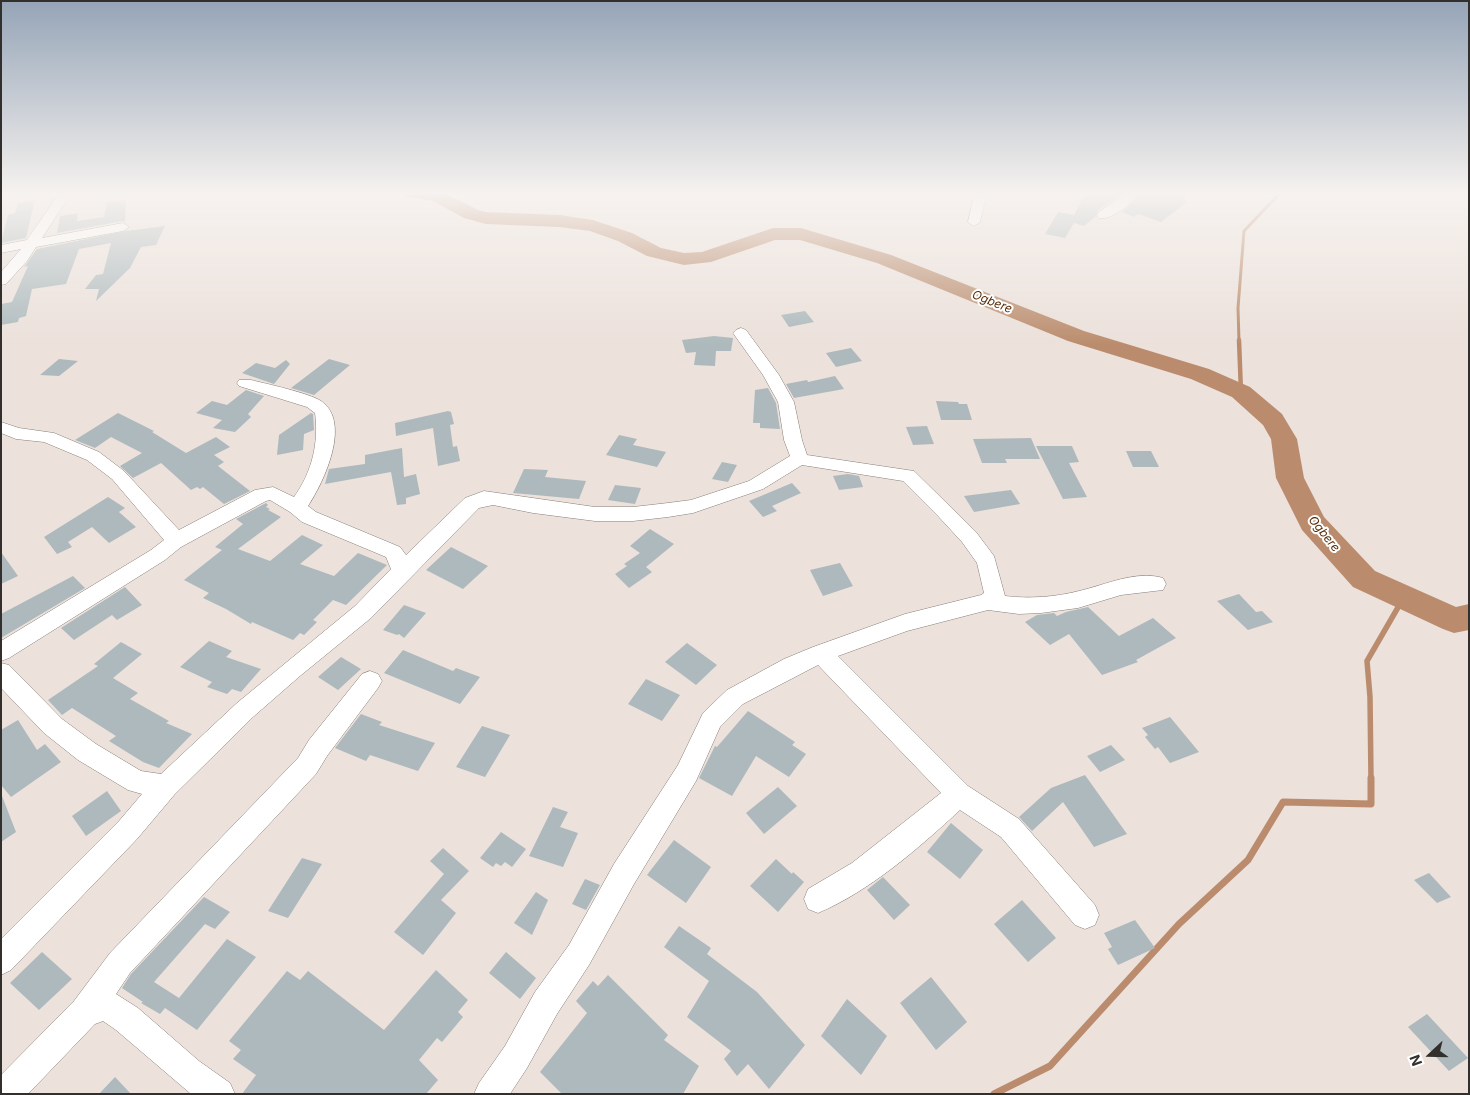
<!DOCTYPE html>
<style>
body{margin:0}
#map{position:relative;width:1470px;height:1095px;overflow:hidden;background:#ece1db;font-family:Inter,sans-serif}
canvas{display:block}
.frame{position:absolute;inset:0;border:2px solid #332f2d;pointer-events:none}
.north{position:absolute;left:1405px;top:1030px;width:50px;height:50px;-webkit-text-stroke:4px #fff;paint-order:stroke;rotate:249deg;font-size:14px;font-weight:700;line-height:20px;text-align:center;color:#332f2d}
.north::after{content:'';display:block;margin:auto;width:18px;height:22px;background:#332f2d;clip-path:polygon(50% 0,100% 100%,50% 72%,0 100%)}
</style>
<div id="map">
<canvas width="1470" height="1095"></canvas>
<div class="frame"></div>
<div class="north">N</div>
</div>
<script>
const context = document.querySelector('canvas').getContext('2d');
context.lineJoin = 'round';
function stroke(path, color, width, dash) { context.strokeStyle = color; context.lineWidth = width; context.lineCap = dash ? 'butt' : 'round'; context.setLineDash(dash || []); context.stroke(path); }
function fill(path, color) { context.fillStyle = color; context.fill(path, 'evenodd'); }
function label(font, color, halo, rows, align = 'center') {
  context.font = font + ' Inter,sans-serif'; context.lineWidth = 4; context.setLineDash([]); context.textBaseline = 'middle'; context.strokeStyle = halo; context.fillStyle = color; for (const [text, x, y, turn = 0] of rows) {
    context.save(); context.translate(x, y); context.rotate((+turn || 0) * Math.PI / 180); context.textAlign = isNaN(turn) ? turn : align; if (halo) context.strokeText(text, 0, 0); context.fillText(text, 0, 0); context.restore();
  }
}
const streamFar3 = new Path2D(`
 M1239 341 1238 308 1244 231 1281 192`);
const streamFar2 = new Path2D(`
 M1239 340 1241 392`);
const streamFar1 = new Path2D(`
 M1371 779 1370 697 1367 661 1404 597`);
const stream = new Path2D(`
 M994 1094 1050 1066 1179 924 1248 860 1283 802 1371 804V778`);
const river = new Path2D(`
 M402 192H442L478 210 486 212 560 215 593 220 632 233 661 248 684 253 702 252 773 228H801L891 255 1084 331 1209 369 1250 387 1282 414 1297 439 1304 478 1324 517 1375 571 1456 607 1469 604V630L1454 633 1443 629 1353 587 1302 530 1276 478 1271 439 1263 425 1232 397 1191 379 1068 341 877 263 800 240H775L711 262 684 265 647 256 618 241 590 231 560 227 486 224 464 218 433 201 405 196Z`);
const building = new Path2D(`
 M1086 192H1125L1098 210 1096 216 1084 226 1074 223 1065 238 1045 234 1058 212 1074 215Z
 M1143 192 1185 193 1186 203 1161 222 1138 214 1134 217 1122 212Z
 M35 200 26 238 1 243 8 215 15 213 18 203Z
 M126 200 125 222 123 221 57 233 60 216 78 213 77 221 104 217 107 202Z
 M165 226 156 245 141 247 130 268 96 301 99 289H85L96 275 103 274 111 243 79 249 66 284 32 289 26 316 19 318 18 322 1 325V304L12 302 28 266 24 267 37 249 126 231Z
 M805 311 814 322 789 327 781 315Z
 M714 336 733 338 731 351H716L715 366 694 365 696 352 686 353 682 340Z
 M851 348 862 361 836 367 826 353Z
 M59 359 78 361 59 376 40 375Z
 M329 359 350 365 314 395 291 388Z
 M286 360 290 364 274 384 242 373 256 363 275 368Z
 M835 376 844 389 794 398 786 384 807 380 808 382Z
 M768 388 776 403 780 429 760 428V423H753L755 390Z
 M246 390 264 396 248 414 251 417 235 432 213 428 222 420 196 413 212 401 227 405Z
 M936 401 958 402 959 404H967L972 420H941Z
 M448 411 451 412 454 424 450 425 453 447 457 446 460 461 438 466 433 428 396 436 395 423Z
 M118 413 154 431 152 432 186 453 216 437 230 447 214 455 224 462 218 466 250 491 224 504 203 487 200 489 197 487 191 490 161 463 133 478 120 466 142 453 111 437 95 448 75 440Z
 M311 413 313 414 314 430 304 434 303 450 277 455 279 435Z
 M927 426 934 444 913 445 906 427Z
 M619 435 637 439 633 445 666 452 657 467 606 455Z
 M1031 438 1040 459H1005L1007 463H982L973 439Z
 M1036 446H1072L1079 462 1069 463 1087 497 1063 499Z
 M402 448 404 477 416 474 420 494 406 498V504L397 505 391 472 325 484 329 469 365 464V455Z
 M1126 451H1151L1159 467H1133Z
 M722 462 737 465 728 482 712 479Z
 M524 469 548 470 545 477 586 481 579 499 513 493Z
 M848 474 859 476 863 487 839 490 833 476Z
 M792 483 801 493 772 506 777 511 763 517 749 501Z
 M615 485 641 488 635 504 608 500Z
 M1011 490 1020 504 974 512 964 496Z
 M108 497 125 508 119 512 136 527 109 543 92 527 68 542 72 547 57 554 44 537Z
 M266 503 268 505 266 507 270 509 268 510 281 517 238 549 270 561 302 535 323 545 300 564 334 576 358 553 387 565 346 605 333 600 313 620 317 622 304 635 300 633 293 640 252 622 251 624 226 609 203 598 209 593 184 580 222 550 215 547 243 524 236 519Z
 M650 529 674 544 646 567 652 572 629 588 615 574 627 566 624 564 640 553 630 546Z
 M451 547 488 566 463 589 426 570Z
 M1 552 18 576 1 584Z
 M840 563 853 586 823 596 810 570Z
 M73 576 85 588 1 638V614Z
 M125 587 142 605 117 620 112 615 74 640 61 628Z
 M1239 594 1256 612 1262 611 1273 622 1248 630 1217 601Z
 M404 605 426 613 404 638 399 634 397 635 383 630Z
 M1088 607 1119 636 1153 618 1176 638 1136 660 1138 662 1102 675 1069 634 1050 645 1025 622 1037 615 1054 613 1057 616 1066 612Z
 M209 641 232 651 226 657 261 669 241 692 232 689 227 694 207 687 212 682 180 667Z
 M121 642 142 654 113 678 138 693 130 699 169 721 166 723 192 734 159 768 143 762 109 741 116 736 72 708 62 715 48 700 98 666 94 664Z
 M687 643 717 665 696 685 665 662Z
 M403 650 453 671 456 668 480 677 460 704 384 673Z
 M341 657 361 669 338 690 318 677Z
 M646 679 680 695 662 721 628 704Z
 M748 711 795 742 792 745 806 754 789 777 756 756 732 796 699 778 715 746 717 747Z
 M361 714 382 722 379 725 435 743 418 771 370 755 366 761 335 748Z
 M1170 717 1199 752 1170 763 1158 747 1155 749 1145 737 1148 735 1142 728Z
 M18 720 37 750 45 744 61 762 11 797 1 785V730Z
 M482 726 510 735 485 777 456 767Z
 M1111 745 1125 760 1100 772 1087 756Z
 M1085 775 1127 834 1094 847 1063 802 1032 831 1019 817 1051 788Z
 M778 787 797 806 764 834 746 813Z
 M107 791 121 811 86 836 72 816Z
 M2 796 16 832 1 842V797Z
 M553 807 568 812 560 827 578 833 563 867 529 856Z
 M951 823 983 850 960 879 927 852Z
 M501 832 526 849 512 867 505 862 501 866 496 863 493 867 480 858Z
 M674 840 711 867 686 903 647 875Z
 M443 848 469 871 441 900 456 913 423 955 394 932 444 874 430 861Z
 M302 858 322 864 288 918 268 911Z
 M776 859 792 874 793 872 804 882 778 912 750 886Z
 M1429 873 1451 897 1437 903 1414 880Z
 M883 877 910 905 894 920 867 890Z
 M585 879 600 885 586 910 572 904Z
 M536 892 548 900 532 935 514 923Z
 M204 897 230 912 215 929 205 924 154 982 179 998 227 939 256 957 197 1030 165 1008 160 1014 141 1003 143 1002 122 988 131 974Z
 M1022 900 1056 938 1028 962 994 924Z
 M1135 920 1155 948 1118 965 1108 949 1112 947 1104 933Z
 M679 926 711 948 707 954 757 992 805 1045 769 1089 748 1064 737 1076 724 1059 731 1051 687 1017 709 981 664 947Z
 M42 952 72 979 39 1010 10 983Z
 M506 952 536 978 520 999 489 973Z
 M436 970 468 1000 458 1012 463 1017 442 1042 437 1038 419 1060 438 1080 426 1094H242L256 1075 233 1059 241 1050 229 1041 287 971 300 980 308 971 384 1030Z
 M608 975 668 1035 664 1040 699 1066 683 1094H562L540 1072 587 1013 576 1001 593 981 598 986Z
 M931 977 967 1022 936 1050 900 1003Z
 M847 999 887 1036 861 1075 821 1036Z
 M1427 1014 1468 1058 1449 1071 1408 1027Z
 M115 1077 131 1094H99Z`);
const minor = new Path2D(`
 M60 192H72L42 238 123 223 129 227 123 231 36 247 27 261 6 284 1 285V272L21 249 1 253V245L27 240Z
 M975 192H987L980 222 974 226 968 222Z
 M1128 192H1141C1133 202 1112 221 1099 218L1097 215 1099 212Z
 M741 328 746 330 779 375 794 402 802 440 807 455 914 471 976 532 994 556 1005 596C1029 599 1056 597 1079 591 1105 585 1136 570 1163 578L1166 584 1163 590 1121 595 1078 608 1041 613 1019 614 988 610 907 631 838 656 968 786 1019 819 1095 905 1099 915 1095 925 1085 929 1075 925 1001 837 960 810C919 848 870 891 818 913L808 909 804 899 808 889 852 863 941 793 818 665 743 704 720 727 696 781 634 884 589 965 557 1014 527 1068 510 1094H474L479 1083 505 1046 535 992 569 945 614 864 678 765 703 713 727 690 784 659 813 647 905 614 981 595 984 593 977 563 962 542 938 516 903 481 802 465 763 489 693 513 668 517 633 521H595L533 513 493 505 479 508 371 618 300 676 253 717 175 794 137 839 11 970 1 975V939L119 821 142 794 128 790 78 760 44 733 1 688V663L9 665 62 719 96 744 141 771 161 774 237 703 355 606 391 569 386 557 302 522 290 512 270 500 266 501 181 547 165 560 9 658 1 661V641L151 550 164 540 112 479 87 460 44 442 16 439 1 433V422L19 428 54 433 99 452 124 471 179 530 255 490 273 487 294 497C312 472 319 443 315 413L307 407 239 386 237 383 239 380H251C267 384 309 393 321 401 352 422 324 482 308 506L316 512 400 547 406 555 465 498 484 491 595 507H633L668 503 691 500 749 481 790 456 784 440 778 402 763 375 733 333 736 330Z
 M370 671 378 674 382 681 378 688 327 756 316 774 130 973 116 994 138 1008 199 1061 230 1083 235 1094H191L116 1030 103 1021 95 1024 28 1094H1V1075L74 1001 110 953 298 758 309 740 362 674Z`);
const farWaternames = [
 ["Ogbere",992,302,22],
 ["Ogbere",1324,534,51]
];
stroke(streamFar3, '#ba8c6d', 3);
stroke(streamFar2, '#ba8c6d', 4.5);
stroke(streamFar1, '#ba8c6d', 5.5);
stroke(stream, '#ba8c6d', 7);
fill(river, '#ba8c6d');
fill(building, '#adb9bc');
stroke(minor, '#877e78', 1);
fill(minor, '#fff');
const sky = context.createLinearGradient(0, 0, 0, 345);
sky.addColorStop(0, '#95a4b7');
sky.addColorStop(0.56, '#f6f2ef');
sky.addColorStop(1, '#f6f2ef00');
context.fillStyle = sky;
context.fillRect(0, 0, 1470, 345);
label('italic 12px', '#5a2d08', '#fff', farWaternames);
</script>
